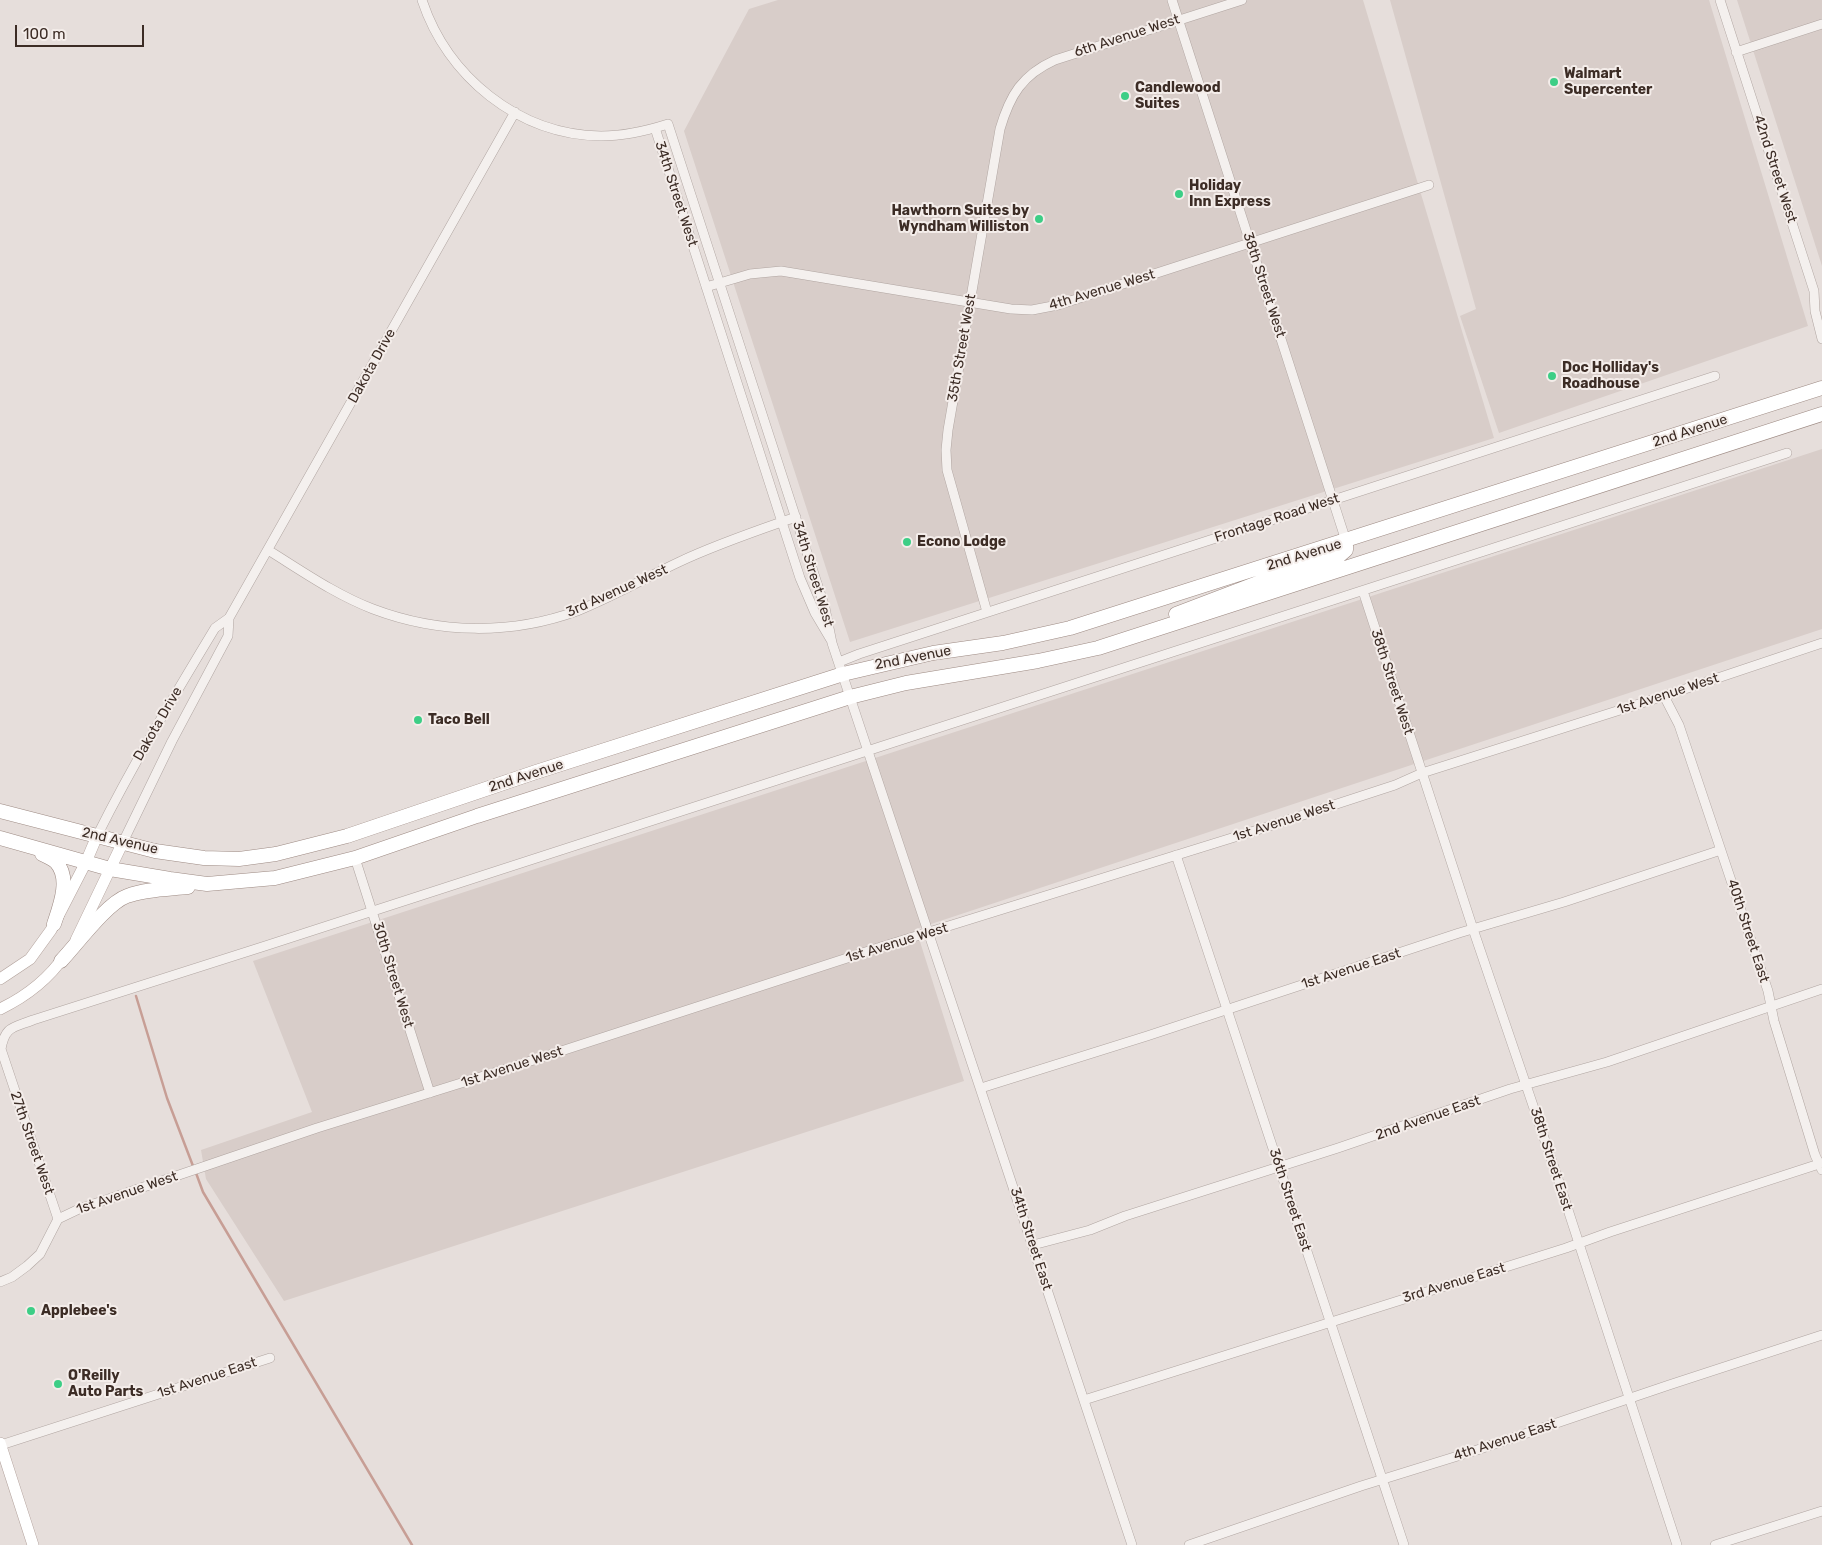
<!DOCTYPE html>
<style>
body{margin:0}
#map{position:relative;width:1822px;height:1545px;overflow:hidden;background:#e6dedb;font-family:Rubik,sans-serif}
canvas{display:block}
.scale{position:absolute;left:15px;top:25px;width:129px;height:22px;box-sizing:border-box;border:2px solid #3c2c25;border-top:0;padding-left:6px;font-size:15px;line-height:18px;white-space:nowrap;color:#3c2c25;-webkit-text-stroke:4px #f4edea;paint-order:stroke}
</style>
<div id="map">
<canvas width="1822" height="1545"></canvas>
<div class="scale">100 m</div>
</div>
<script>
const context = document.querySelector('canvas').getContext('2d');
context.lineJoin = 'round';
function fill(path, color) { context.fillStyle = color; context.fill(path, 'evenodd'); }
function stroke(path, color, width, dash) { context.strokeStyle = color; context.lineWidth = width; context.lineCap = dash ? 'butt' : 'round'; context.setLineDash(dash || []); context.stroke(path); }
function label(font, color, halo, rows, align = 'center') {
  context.font = font + ' Rubik,sans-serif'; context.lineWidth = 4; context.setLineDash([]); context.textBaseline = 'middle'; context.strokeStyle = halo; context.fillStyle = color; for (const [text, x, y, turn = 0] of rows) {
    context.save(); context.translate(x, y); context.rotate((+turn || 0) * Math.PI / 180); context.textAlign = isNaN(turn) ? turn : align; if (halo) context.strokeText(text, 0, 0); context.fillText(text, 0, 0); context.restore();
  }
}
const built = new Path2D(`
 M778 0H1363L1494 438 850 642 684 131 749 9Z
 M1390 0H1709L1808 326 1499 433 1460 316 1476 309Z
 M1737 0H1822V266Z
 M1822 449V629L916 929 964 1081 284 1301 206 1179 201 1150 312 1112 253 961Z`);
const stream = new Path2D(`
 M136 996 167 1098 193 1166
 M196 1173 203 1192 412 1545`);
const minor = new Path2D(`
 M422 0C447 76 518 135 601 136 624 136 646 131 668 124L825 608 832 643C930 944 1033 1244 1132 1545
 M1172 0 1346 541
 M1720 0 1814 291 1815 311 1822 339
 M1736 52 1822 24
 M655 128 800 578 815 613 831 640
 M706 287 750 274 781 271 1011 309 1032 310 1058 305 1429 185
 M268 550C302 571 336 595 373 609 439 634 511 635 577 611 612 597 645 578 679 562 717 544 756 531 796 517
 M1363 591 1473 929 1558 1179 1677 1545
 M987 612 947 470 946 450 948 430 1000 129C1010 95 1022 75 1055 60L1242 0
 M839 662 859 654 1715 376
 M1664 696 1679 725 1768 991 1774 1021 1815 1155 1822 1170
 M97 836C133 764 174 696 215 628L229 618 515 112
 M123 842 172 741 228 636 229 618
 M1176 855 1404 1545
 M355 858 430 1093
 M981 1088 1147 1036 1459 933 1564 902 1721 850
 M58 1219 1 1049C5 1026 13 1028 33 1020L265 946 1787 453
 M1033 1245 1090 1230 1125 1216 1338 1148 1510 1089 1607 1062 1822 989
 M0 1282 12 1277 27 1266 40 1254 58 1219 79 1209 317 1128 506 1069 881 947 1251 832 1395 785 1422 773 1664 696 1822 643
 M1084 1400 1566 1248 1610 1232 1822 1163
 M1 1445 270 1358
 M1189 1545 1361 1486 1477 1450 1669 1385 1822 1335
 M1715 1545 1822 1511`);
const major = new Path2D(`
 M76 940 123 842
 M0 979 30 959 51 930 86 862 97 836
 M0 1009C27 996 48 980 65 955
 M0 1443 33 1545`);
const highway = new Path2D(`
 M1176 614 1260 582 1339 556 1346 550V541
 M0 811 155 851 204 858 239 859 276 854 347 836 536 772 843 674 933 653 1003 643 1070 628 1822 388
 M0 838 110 869 170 879 207 884 275 878 355 858 477 816 850 697 906 683 1038 661 1098 648 1822 414
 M42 854C46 856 53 859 56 862 71 878 60 906 54 924
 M61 961C77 944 107 903 127 896 146 889 168 889 188 887`);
const markers = [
 [1554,82,5,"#3dce86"],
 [1125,96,5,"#3dce86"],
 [1179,194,5,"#3dce86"],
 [1039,219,5,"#3dce86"],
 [1552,376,5,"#3dce86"],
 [907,542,5,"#3dce86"],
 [418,720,5,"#3dce86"],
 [31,1311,5,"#3dce86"],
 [58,1384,5,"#3dce86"]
];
const streetNames = [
 ["6th Avenue West",1127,36,-18],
 ["42nd Street West",1775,169,72],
 ["34th Street West",676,194,72],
 ["38th Street West",1264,285,72],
 ["4th Avenue West",1102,290,-17],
 ["35th Street West",962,348,-80],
 ["Dakota Drive",372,366,-61],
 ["2nd Avenue",1690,431,-18],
 ["Frontage Road West",1277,518,-18],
 ["2nd Avenue",1304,555,-17],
 ["34th Street West",813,574,73],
 ["3rd Avenue West",617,591,-24],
 ["2nd Avenue",913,658,-11],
 ["38th Street West",1392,682,72],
 ["1st Avenue West",1668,694,-18],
 ["Dakota Drive",158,724,-60],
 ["2nd Avenue",526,776,-18],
 ["1st Avenue West",1284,821,-18],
 ["2nd Avenue",120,841,13],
 ["40th Street East",1748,931,72],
 ["1st Avenue West",897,943,-17],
 ["1st Avenue East",1351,969,-18],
 ["30th Street West",393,975,73],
 ["1st Avenue West",512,1067,-18],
 ["2nd Avenue East",1428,1118,-19],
 ["27th Street West",32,1143,71],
 ["38th Street East",1551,1159,72],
 ["1st Avenue West",127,1193,-19],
 ["36th Street East",1290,1200,72],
 ["34th Street East",1031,1239,72],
 ["3rd Avenue East",1454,1283,-17],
 ["1st Avenue East",207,1378,-18],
 ["4th Avenue East",1505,1440,-18]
];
const poiNames = [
 ["Walmart",1564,74],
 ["Supercenter",1564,90],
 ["Candlewood",1135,88],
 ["Suites",1135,104],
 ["Holiday",1189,186],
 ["Inn Express",1189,202],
 ["Hawthorn Suites by",1029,211,"right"],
 ["Wyndham Williston",1029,227,"right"],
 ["Doc Holliday's",1562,368],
 ["Roadhouse",1562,384],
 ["Econo Lodge",917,542],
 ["Taco Bell",428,720],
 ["Applebee's",41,1311],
 ["O'Reilly",68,1376],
 ["Auto Parts",68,1392]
];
fill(built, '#d8cdc9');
stroke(stream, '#c79e95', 2.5);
stroke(minor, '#b0a5a1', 10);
stroke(major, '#b2a19b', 12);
stroke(highway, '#9d8a83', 15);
stroke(minor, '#f4f0ee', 9);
stroke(major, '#fff', 11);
stroke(highway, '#fff', 14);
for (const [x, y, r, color] of markers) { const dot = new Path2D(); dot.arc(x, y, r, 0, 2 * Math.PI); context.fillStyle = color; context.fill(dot); stroke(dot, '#f4edea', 2); }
label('14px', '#3c2c25', '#f4edea', streetNames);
label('bold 14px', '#3c2c25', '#f4edea', poiNames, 'left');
</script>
